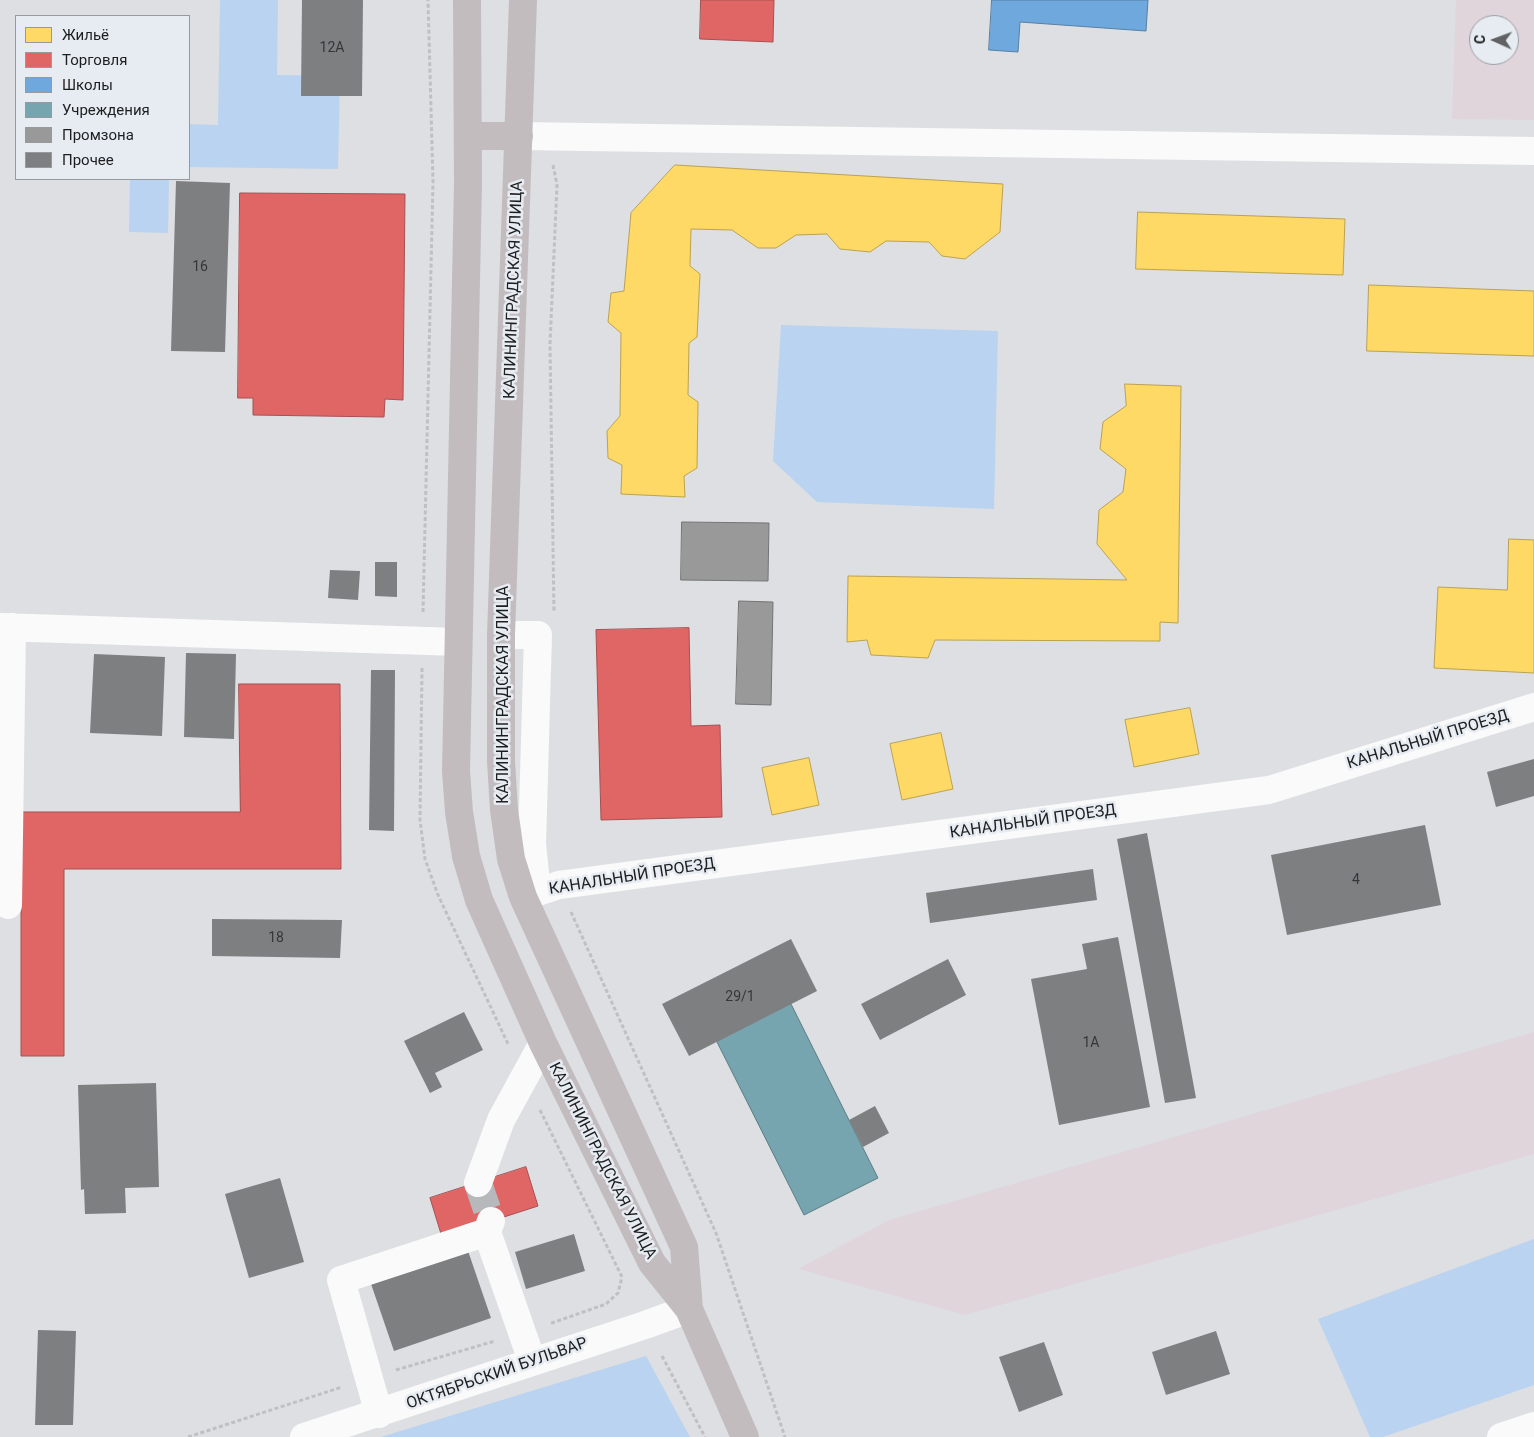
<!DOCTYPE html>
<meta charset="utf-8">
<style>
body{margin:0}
#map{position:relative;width:1534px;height:1437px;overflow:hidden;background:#dddfe2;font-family:Roboto,sans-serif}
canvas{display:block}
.legend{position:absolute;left:15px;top:15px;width:175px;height:165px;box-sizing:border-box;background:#e7ecf2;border:1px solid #969a9e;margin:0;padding:6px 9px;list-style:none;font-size:15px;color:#1c1e20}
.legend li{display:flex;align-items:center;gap:10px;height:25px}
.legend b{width:25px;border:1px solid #969a9e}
.north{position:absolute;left:1469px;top:15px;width:50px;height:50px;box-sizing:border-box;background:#e7ecf2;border:1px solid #969a9e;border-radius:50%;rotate:272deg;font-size:14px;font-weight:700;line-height:20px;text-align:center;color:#1c1e20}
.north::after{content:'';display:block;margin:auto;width:18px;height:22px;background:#606264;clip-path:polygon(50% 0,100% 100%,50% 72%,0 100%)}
</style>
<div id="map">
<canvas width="1534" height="1437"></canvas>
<ul class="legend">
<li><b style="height:14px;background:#ffd966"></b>Жильё</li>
<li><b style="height:14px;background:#e06666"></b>Торговля</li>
<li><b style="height:14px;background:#6fa8dc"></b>Школы</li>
<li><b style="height:14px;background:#76a5af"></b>Учреждения</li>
<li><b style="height:14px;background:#999"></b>Промзона</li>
<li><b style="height:14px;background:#7e7f81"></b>Прочее</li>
</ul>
<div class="north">С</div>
</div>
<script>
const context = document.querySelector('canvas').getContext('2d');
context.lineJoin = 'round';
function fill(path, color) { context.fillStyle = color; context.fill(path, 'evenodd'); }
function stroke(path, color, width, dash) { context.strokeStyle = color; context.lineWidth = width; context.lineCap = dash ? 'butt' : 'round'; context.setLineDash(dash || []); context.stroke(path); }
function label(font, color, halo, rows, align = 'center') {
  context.font = font + ' Roboto,sans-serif'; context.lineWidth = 5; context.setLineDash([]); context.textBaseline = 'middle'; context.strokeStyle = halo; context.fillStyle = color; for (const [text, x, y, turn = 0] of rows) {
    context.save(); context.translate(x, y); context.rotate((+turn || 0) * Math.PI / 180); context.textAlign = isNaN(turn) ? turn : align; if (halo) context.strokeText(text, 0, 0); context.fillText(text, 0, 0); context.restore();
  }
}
const industrial = new Path2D(`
 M1456 0H1534V120L1452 119ZM1479 25H1509V55H1479Z
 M1534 1032V1154L965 1315 798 1269 889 1220Z`);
const green = new Path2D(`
 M220 0H278L277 75 340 76 338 169 189 167V124L218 125Z
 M130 179H169L168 233 129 232Z
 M781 325 998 331 994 509 817 502 773 461Z
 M1534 1239V1385L1383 1437H1370L1318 1319Z
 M646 1356 690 1437H381Z`);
const homes = new Path2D(`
 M675 165 1003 184 1000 232 965 259 942 256 929 242 886 241 870 252 840 249 827 234 796 235 776 248H758L732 230 691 229 690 266 700 274 697 337 689 343 688 395 698 402 697 468 684 476 685 497 621 494 622 465 608 458 607 431 620 416 621 333 608 322 611 293 624 291 631 213Z
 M1138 212 1345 219 1343 275 1136 269Z
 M1369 285 1534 291V356L1367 351Z
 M1125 384 1181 386 1178 623 1160 622V641L935 640 928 658 871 655 867 640 847 642 848 576 1127 580 1097 544 1099 510 1123 492 1126 469 1100 449 1103 422 1126 406Z
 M1509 539 1534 540V673L1434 668 1438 587 1507 590Z
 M1190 708 1199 754 1134 767 1125 720Z
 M941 733 953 789 902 800 890 744Z
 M809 758 819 805 772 815 762 768Z`);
const shops = new Path2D(`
 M701 0H774L773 42 700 39Z
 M240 193 405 194 403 400 385 399 384 417 253 415V398H238Z
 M689 628 691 726 720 725 722 817 601 820 596 630Z
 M239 684H340L341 869H64V1056H21V812H240Z
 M526 1167 538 1206 442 1237 430 1198Z`);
const schools = new Path2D(`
 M992 0H1148L1146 31 1020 22 1018 52 989 50Z`);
const public = new Path2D(`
 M791 1004 878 1178 804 1215 717 1042Z`);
const industry = new Path2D(`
 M682 522 769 523 768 581 681 580Z
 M739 601 773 602 771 705 736 704Z`);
const building = new Path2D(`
 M302 0H363L362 96H301Z
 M176 181 230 183 225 352 171 351Z
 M375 562H397V597L375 596Z
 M330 570 360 571 358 600 328 598Z
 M186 653 236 654 234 739 184 737Z
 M94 654 165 657 162 736 90 733Z
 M371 670H395L394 831 369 830Z
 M1534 759V796L1496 807 1487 772Z
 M1425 825 1441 905 1287 935 1271 855Z
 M1147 833 1196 1098 1165 1103 1117 839Z
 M1093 869 1097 900 930 923 926 893Z
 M212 919 342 920 340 958 212 956Z
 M1118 937 1150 1107 1059 1125 1031 979 1087 969 1082 944Z
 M791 939 817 991 689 1056 662 1004Z
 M948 959 966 995 880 1040 861 1004Z
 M464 1012 483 1050 435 1073 442 1087 430 1093 404 1041Z
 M156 1083 159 1187 125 1188 126 1213 85 1214 84 1189 81 1190 78 1085Z
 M875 1106 889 1133 863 1147 849 1120Z
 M280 1178 304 1262 249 1278 225 1194Z
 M574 1234 585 1271 526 1289 515 1252Z
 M467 1248 491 1318 394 1351 370 1281Z
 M38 1330 76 1331 73 1425H35Z
 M1216 1331 1230 1374 1166 1395 1152 1352Z
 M1044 1342 1063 1395 1019 1412 999 1357Z`);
const minorTunnel = new Path2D(`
 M478 1183 491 1221`);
const path = new Path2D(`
 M553 165 557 185 550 344 554 613
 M423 612 433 182 428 0
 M422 668 420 820 425 859 438 895 509 1046
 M571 912 716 1233 785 1437
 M540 1110 622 1277 618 1293 606 1304 549 1324
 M662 1356 705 1437
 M396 1370 495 1341
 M188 1437 342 1387`);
const minor = new Path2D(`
 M519 136 1534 151
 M0 627 458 642
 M501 635H538L532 844 537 892
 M523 897 559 885 1269 790 1534 707
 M8 905 12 627
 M478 1183 501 1120 543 1043
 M487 1232 532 1361
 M379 1414 341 1280 487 1232 491 1221
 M304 1437 645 1325 689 1309
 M1501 1437 1534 1426`);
const major = new Path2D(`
 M467 0 468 183 456 771 459 812 466 856 479 900 543 1043 652 1263 689 1309 745 1437
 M523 0 501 635V761L504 810 511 859 523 897 684 1247 689 1309
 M468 136H519`);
const numberNames = [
 ["12А",332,48],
 ["16",200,267],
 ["4",1356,880],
 ["18",276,938],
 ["29/1",740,997],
 ["1А",1091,1043]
];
const streetNames = [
 ["КАЛИНИНГРАДСКАЯ УЛИЦА",514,290,-88],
 ["КАЛИНИНГРАДСКАЯ УЛИЦА",504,695,-90],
 ["КАНАЛЬНЫЙ ПРОЕЗД",1428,740,-17],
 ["КАНАЛЬНЫЙ ПРОЕЗД",1033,822,-8],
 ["КАНАЛЬНЫЙ ПРОЕЗД",632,877,-9],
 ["КАЛИНИНГРАДСКАЯ УЛИЦА",602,1161,63],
 ["ОКТЯБРЬСКИЙ БУЛЬВАР",497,1374,-19]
];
fill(industrial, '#e1d5dc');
fill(green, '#b9d3f1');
fill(homes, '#ffd966');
stroke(homes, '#bba151', 1);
fill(shops, '#e06666');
stroke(shops, '#a55051', 1);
fill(schools, '#6fa8dc');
stroke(schools, '#567fa4', 1);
fill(public, '#76a5af');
stroke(public, '#5b7c84', 1);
fill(industry, '#999');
stroke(industry, '#747475', 1);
fill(building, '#7e7f81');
stroke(minorTunnel, '#b6b8bb', 28, [28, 14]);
stroke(path, '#bfc0c1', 3, [4, 2.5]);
stroke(minor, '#fafafb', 28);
stroke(major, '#c3bcbf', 28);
label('14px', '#343638', null, numberNames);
label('16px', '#1c1e20', '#e7ecf2', streetNames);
</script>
